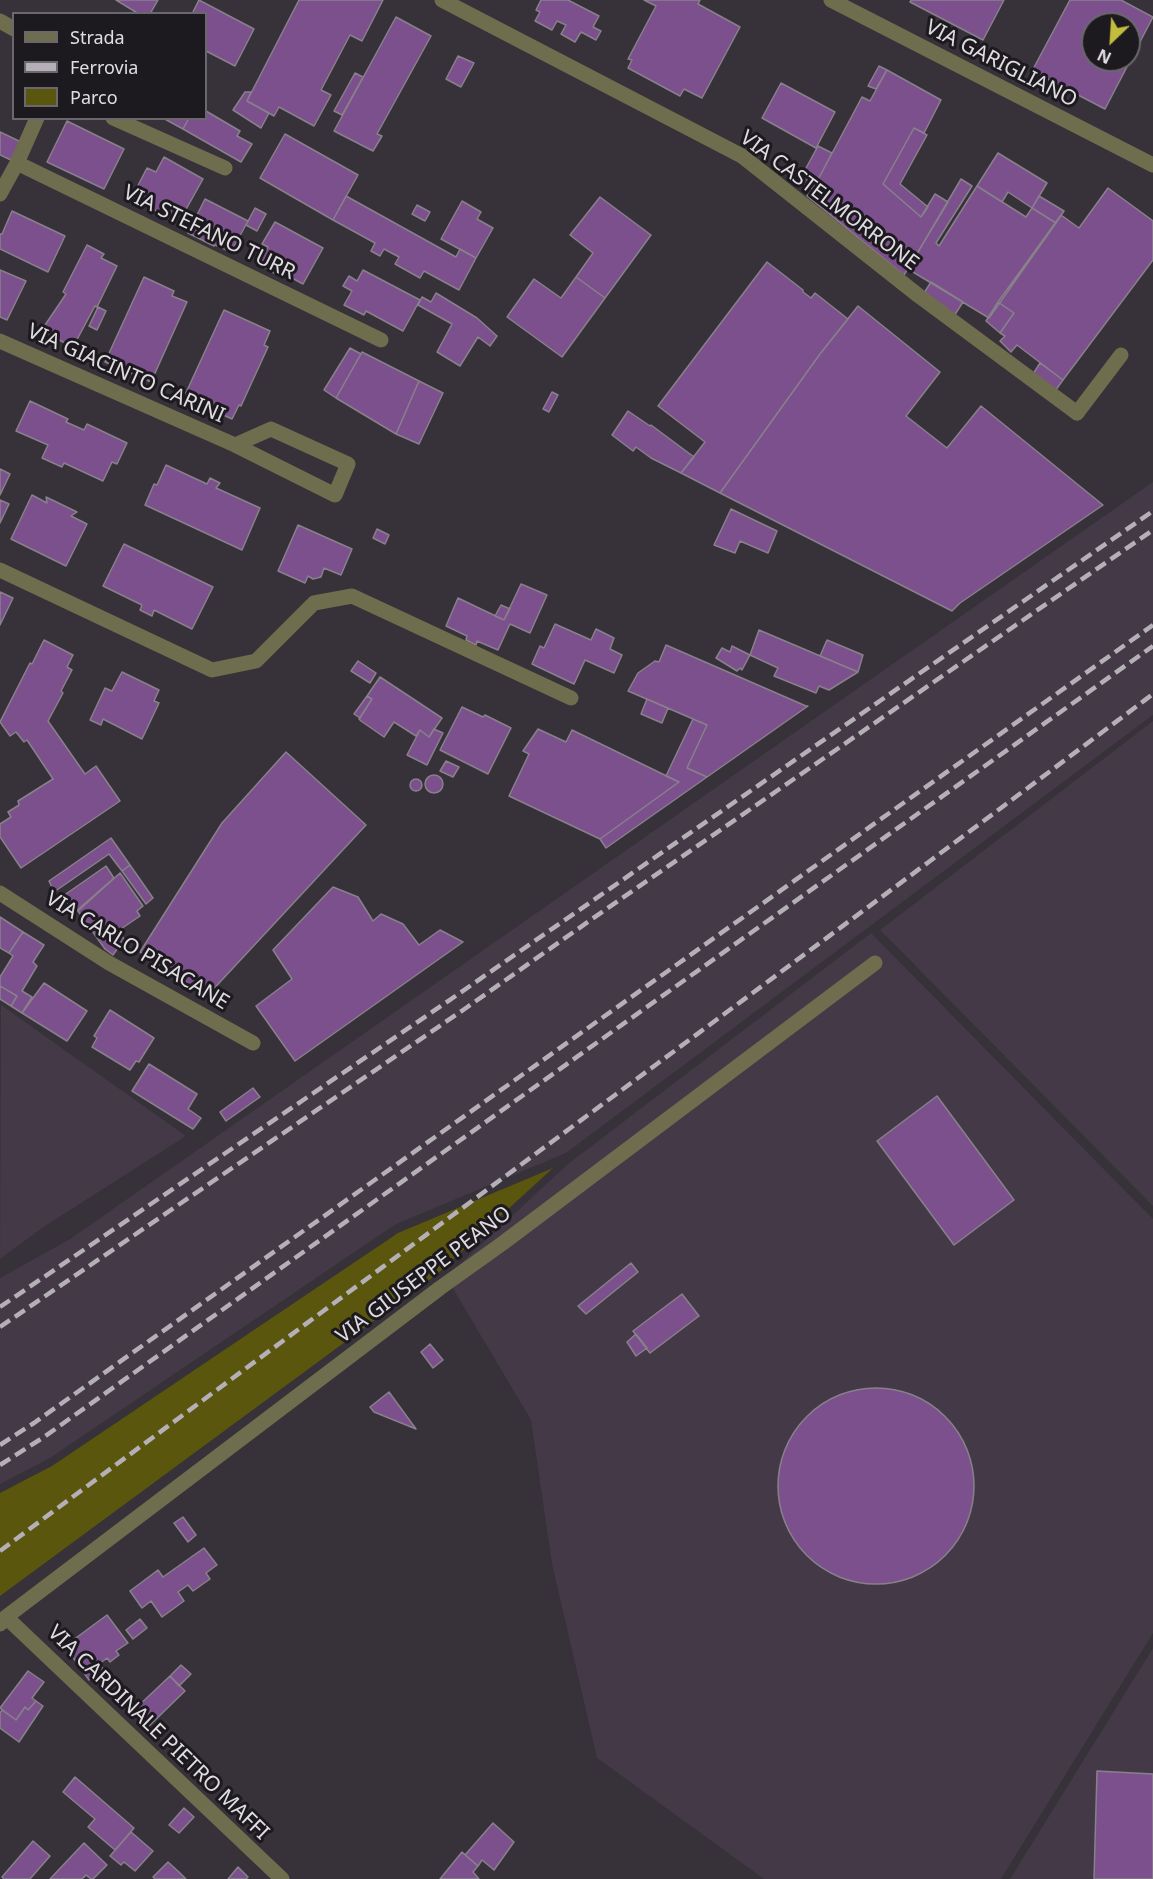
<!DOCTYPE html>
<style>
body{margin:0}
#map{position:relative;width:1153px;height:1879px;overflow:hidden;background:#373139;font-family:"Noto Sans",sans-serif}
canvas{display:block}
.legend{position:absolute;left:12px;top:12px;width:195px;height:108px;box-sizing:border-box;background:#1c1a1e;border:2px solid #6a686c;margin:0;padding:8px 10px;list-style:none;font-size:18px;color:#e0dce2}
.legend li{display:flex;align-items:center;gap:12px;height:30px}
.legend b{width:30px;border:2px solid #6a686c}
.north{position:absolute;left:1081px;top:12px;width:60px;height:60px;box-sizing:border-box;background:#1c1a1e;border:2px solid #6a686c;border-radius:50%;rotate:205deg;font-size:16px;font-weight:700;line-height:24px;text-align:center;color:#e0dce2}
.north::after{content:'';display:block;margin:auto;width:21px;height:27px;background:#c3bd3e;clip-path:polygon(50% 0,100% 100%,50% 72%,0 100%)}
</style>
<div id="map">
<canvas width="1153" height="1879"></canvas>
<ul class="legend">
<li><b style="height:8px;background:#6e6d4d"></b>Strada</li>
<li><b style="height:8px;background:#b5b0b7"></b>Ferrovia</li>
<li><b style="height:16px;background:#5a560e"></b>Parco</li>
</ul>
<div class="north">N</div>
</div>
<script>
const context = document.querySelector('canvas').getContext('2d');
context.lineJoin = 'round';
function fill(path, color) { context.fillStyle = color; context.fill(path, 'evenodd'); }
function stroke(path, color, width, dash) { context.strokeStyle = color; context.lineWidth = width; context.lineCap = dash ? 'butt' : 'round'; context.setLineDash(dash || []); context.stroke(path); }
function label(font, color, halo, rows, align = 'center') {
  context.font = font + ' "Noto Sans",sans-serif'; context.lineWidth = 6; context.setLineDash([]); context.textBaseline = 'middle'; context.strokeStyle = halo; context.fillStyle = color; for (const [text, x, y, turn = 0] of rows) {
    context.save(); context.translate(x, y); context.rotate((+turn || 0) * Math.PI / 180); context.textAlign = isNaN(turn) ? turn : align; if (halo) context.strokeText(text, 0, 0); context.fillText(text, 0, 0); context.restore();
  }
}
const built = new Path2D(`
 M1153 482V715L566 1153 396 1224 50 1458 0 1484V1278L70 1239Z
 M1153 721V1206L880 930Z
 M871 933 1153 1219V1633L1001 1879H764L597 1758 552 1564 531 1420 446 1277 568 1164Z
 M1 1005 186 1136 45 1226 0 1259Z
 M1153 1648V1879H1010Z`);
const green = new Path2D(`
 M553 1168 436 1275 0 1596V1493L52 1466 398 1233Z`);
const building = new Path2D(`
 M116 0H158L150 14H139Z
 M199 0 254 29 235 66 206 51V14H192Z
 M299 0H383L362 41 350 35 321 90 331 95 314 126 279 107 274 116 247 101Z
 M541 0H568L599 16 593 27 601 31 596 40 581 32 575 42 561 34 566 25 557 21 552 30 535 21 540 12 536 10Z
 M644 0H700L698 4 740 27 702 98 684 89 680 96 628 68 632 60 628 59 656 6Z
 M911 0H1004L983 40 910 2Z
 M1070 0H1121L1153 17 1105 109 1032 71ZM1093 24H1129V60H1093Z
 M396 17 431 36 377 134 382 136 373 151 334 131Z
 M458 56 474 63 461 87 446 79Z
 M879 66 887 70 876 89 868 86Z
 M887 70 941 100 924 133 914 128 883 184 921 217 935 194 948 202 904 275 807 196 813 189 862 97 870 101Z
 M355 73 363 77 342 115 334 111Z
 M781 83 835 112 816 148 762 118Z
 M245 92H251L247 101 269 113 261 128 233 110Z
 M206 111 240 131 237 136 252 144 241 162 183 129 189 118H206Z
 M163 118H189L183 129Z
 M67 121 124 149 104 189 47 162Z
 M914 128 927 135 900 184 928 207 921 217 883 184Z
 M0 132 21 142 11 160 0 155Z
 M285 134 358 175 333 220 260 178Z
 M818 146 832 153 813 189 799 181Z
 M998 153 1047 183 1032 208 1008 192 1002 202 977 186Z
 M164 157 203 179 184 213 178 210 172 220 132 197 147 168 156 172Z
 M961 179 972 186 936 243 939 246 977 186 1026 217 1032 208 1056 223 989 318 908 269Z
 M1108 188 1153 221V260L1063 380 1017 345 1011 352 1000 341 1005 336 1000 333 1014 313 998 302 1061 215 1079 228Z
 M346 196 456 257 460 249 476 258 459 290 424 271 420 278 395 264 399 257 384 249 380 256 371 251 375 243 333 220Z
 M1039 196 1064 211 1056 223 1032 208Z
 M600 197 651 235 605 298 576 277 593 253 570 235Z
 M205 199 248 221 231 252 215 245 214 246 188 233Z
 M462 201 481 212 477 219 493 228 476 258 441 239Z
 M417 205 430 212 425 221 412 214Z
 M255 208 266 214 257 231 246 225Z
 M12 211 65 236 48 272 0 249V234H2Z
 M275 222 323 248 303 284 281 272 279 276 259 264 268 247 262 244Z
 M87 245 104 254 101 258 117 266 97 307 95 306 73 347 41 331 66 294 63 292Z
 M767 262 803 290V292L811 298 815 293 848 319 820 354 720 493 681 473 705 442 658 406Z
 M0 270 26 281 7 320 0 317Z
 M363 270 420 300 403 331 366 311 364 315 344 305 352 291 343 286 349 276 357 281Z
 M144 277 174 291 172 296 187 302 151 382 105 362Z
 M576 277 605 298 562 357 507 317 534 279 561 298Z
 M931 282 963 302 954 316 924 293Z
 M436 293 477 318 497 336 490 346 478 337 460 366 437 352 452 324 418 305 422 297 431 302Z
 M998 302 1014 313 1000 333 986 321Z
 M858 306 940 372 906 416 947 448 981 406 1103 505 960 603 952 611 720 493 820 354Z
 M98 307 106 311 97 330 89 326Z
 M224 310 270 331 264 345 268 347 241 406 239 405 232 419 184 397Z
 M350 348 361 354 336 398 324 390Z
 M362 352 419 381 396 434 336 398Z
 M1040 363 1063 380 1055 391 1033 374Z
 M419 381 443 393 419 444 396 434Z
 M552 392 558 395 549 412 543 409Z
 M30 401 68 419 66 422 84 430 87 424 127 443 117 464 112 462 103 481 64 463 62 467 42 458 48 445 16 431Z
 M628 411 650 426 651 425 694 457 681 473 651 458 636 447 633 451 612 435Z
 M166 465 207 484 210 478 220 483 216 488 260 508 242 550 145 505 154 484 157 485Z
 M0 469 10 474 0 495Z
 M32 495 47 503 46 497 77 512 71 516 87 524 66 566 11 539Z
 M0 500 9 504 0 523Z
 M731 509 777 531 768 553 740 541 735 553 714 545Z
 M298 525 352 549 341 575 324 568 321 577 313 579 308 576 305 583 278 571Z
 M377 529 389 535 385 544 373 538Z
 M124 544 213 587 192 629 154 610 152 616 140 610 142 605 103 586Z
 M521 584 547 595 530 633 510 624 498 650 477 641 476 645 466 640 467 636 446 626 458 598 504 620Z
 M0 592 13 598 0 625Z
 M501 605 510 609 504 620 495 616Z
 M555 624 591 640 596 629 614 638 610 649 622 655 614 673 585 660 574 684 532 664 540 646 544 648Z
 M759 630 858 672 829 690 819 686 816 693 774 676 778 668 750 655Z
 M44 640 73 655 67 667 72 670 61 691 63 693 48 721 85 774 96 766 120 801 21 868 0 837V824L11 817 8 812 19 805 18 801 53 779 27 740 24 742 16 732 10 736 0 722 30 663 32 664Z
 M827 640 863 655 858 672 820 656Z
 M666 645 806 706H808L707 777 687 768 707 725 628 691 638 673 655 661 659 662Z
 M732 646 750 655 742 670 740 668 737 671 716 658 722 648 730 652Z
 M358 661 376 673 370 683 351 671Z
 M122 672 159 690 154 701 159 703 142 739 103 719 101 725 90 720 105 688 112 691Z
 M380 677 442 718 429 737 420 730 416 736 394 722 384 737 361 721 359 719 372 699 367 696Z
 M367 696 372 699 360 718 354 714Z
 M647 699 668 708 662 723 641 714Z
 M462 707 483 717 485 715 511 728 488 774 440 750Z
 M693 719 707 725 687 768 707 777 606 848 600 839 679 782 666 776Z
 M434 729 443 733 427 765 407 755 420 730 429 737Z
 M538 729 566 742 572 730 679 782 600 839 509 796 529 754 523 751Z
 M286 752 366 825 207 996 140 952 222 823Z
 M446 761 459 767 453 777 440 771Z
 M425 784a9 9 0 1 1 18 0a9 9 0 1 1-18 0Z
 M410 785a6 6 0 1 1 12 0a6 6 0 1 1-12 0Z
 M111 838 130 865 122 871 109 854 54 892 49 881Z
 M130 865 153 898 146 904 122 871Z
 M106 866 114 878 74 913 63 896Z
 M120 873 143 906 137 911 140 916 118 931 124 939 113 955 105 949 78 911Z
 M333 887 358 897 373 921 381 914 403 924 419 945 440 930 463 942 295 1061 256 1006 292 979 273 950Z
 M0 917 23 932 9 953 0 948Z
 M23 932 44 945 33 962 37 966 22 991 32 997 22 1013 11 1006 17 996 0 986V977L13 956 9 953Z
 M44 983 87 1011 67 1041 22 1013Z
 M0 986 17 996 11 1006 0 999Z
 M110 1010 154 1038 139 1062 136 1061 130 1070 92 1047 97 1038 94 1036Z
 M149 1064 197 1094 188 1109 201 1118 193 1129 132 1091Z
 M253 1088 260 1097 226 1121 220 1112Z
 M937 1096 1014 1200 954 1245 877 1141Z
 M631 1263 638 1272 586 1314 578 1306Z
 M682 1294 699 1316 650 1353 633 1331Z
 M636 1334 647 1348 636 1356 627 1342Z
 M430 1344 443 1360 433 1368 421 1352Z
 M778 1486a98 98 0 1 1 196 0a98 98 0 1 1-196 0Z
 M389 1392 416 1429 374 1412 370 1407Z
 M183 1517 196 1535 188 1542 174 1523Z
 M204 1548 217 1565 206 1573 210 1579 193 1591 188 1585 178 1592 184 1601 162 1617 151 1601 142 1608 130 1591 158 1570 163 1577Z
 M107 1615 128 1643 116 1651 119 1655 110 1662 107 1658 99 1664 103 1669 89 1680 65 1646Z
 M140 1619 147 1628 133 1639 126 1630Z
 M181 1665 191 1674 179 1686 170 1676Z
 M28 1671 44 1682 32 1698 36 1701 28 1710 25 1707 16 1720 0 1708Z
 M170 1676 185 1691 149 1726 134 1710Z
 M36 1701 43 1706 19 1742 0 1728V1713L2 1710 16 1720 25 1707 28 1710Z
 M1097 1771 1153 1774V1879H1094Z
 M75 1777 134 1828 115 1850 88 1827 95 1819 63 1792Z
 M184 1808 194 1817 179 1833 169 1825Z
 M493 1823 514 1842 494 1870 482 1860 478 1866 465 1855Z
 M131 1832 153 1851 135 1871 124 1862 121 1865 110 1856Z
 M33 1841 50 1856 30 1879H4L2 1877Z
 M84 1843 107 1865 93 1879H91L86 1875 82 1879H50Z
 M462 1852 478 1866 473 1872 479 1879H440Z
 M168 1862 180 1873 186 1879H155L153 1877Z
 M238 1867 248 1877 246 1879H228Z`);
const service = new Path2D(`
 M1077 413 1121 355`);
const minor = new Path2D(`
 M442 0 742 156 919 296 1077 413
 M831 0 1153 165
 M0 21 14 29
 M113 118 225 168
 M17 163 381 340
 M0 194 17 163 37 118
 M0 341 235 445 335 495 348 464 271 429 235 445
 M0 570 212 670 256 661 314 603 352 596 571 698
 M0 893 109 963 253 1043
 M6 1617 282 1879
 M0 1624 6 1617 440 1288 503 1243 875 963`);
const rail = new Path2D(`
 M0 1307 457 995 1153 511
 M0 1327 466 1008 592 919 1153 530
 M0 1445 34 1423 1153 625
 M0 1465 44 1437 1153 646
 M0 1551C384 1265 770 982 1153 694`);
const streetNames = [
 ["VIA GARIGLIANO",1001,64,27],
 ["VIA CASTELMORRONE",829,201,37],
 ["VIA STEFANO TURR",209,233,26],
 ["VIA GIACINTO CARINI",126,374,24],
 ["VIA CARLO PISACANE",137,951,31],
 ["VIA GIUSEPPE PEANO",424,1275,-37],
 ["VIA CARDINALE PIETRO MAFFI",158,1733,44]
];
fill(built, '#433947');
fill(green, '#5a560e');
fill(building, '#7b508c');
stroke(building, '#88818b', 1.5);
stroke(service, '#6e6d4d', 15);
stroke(minor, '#6e6d4d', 15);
stroke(rail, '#b5b0b7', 4.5, [12, 6]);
label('21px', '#e0dce2', '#1c1a1e', streetNames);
</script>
